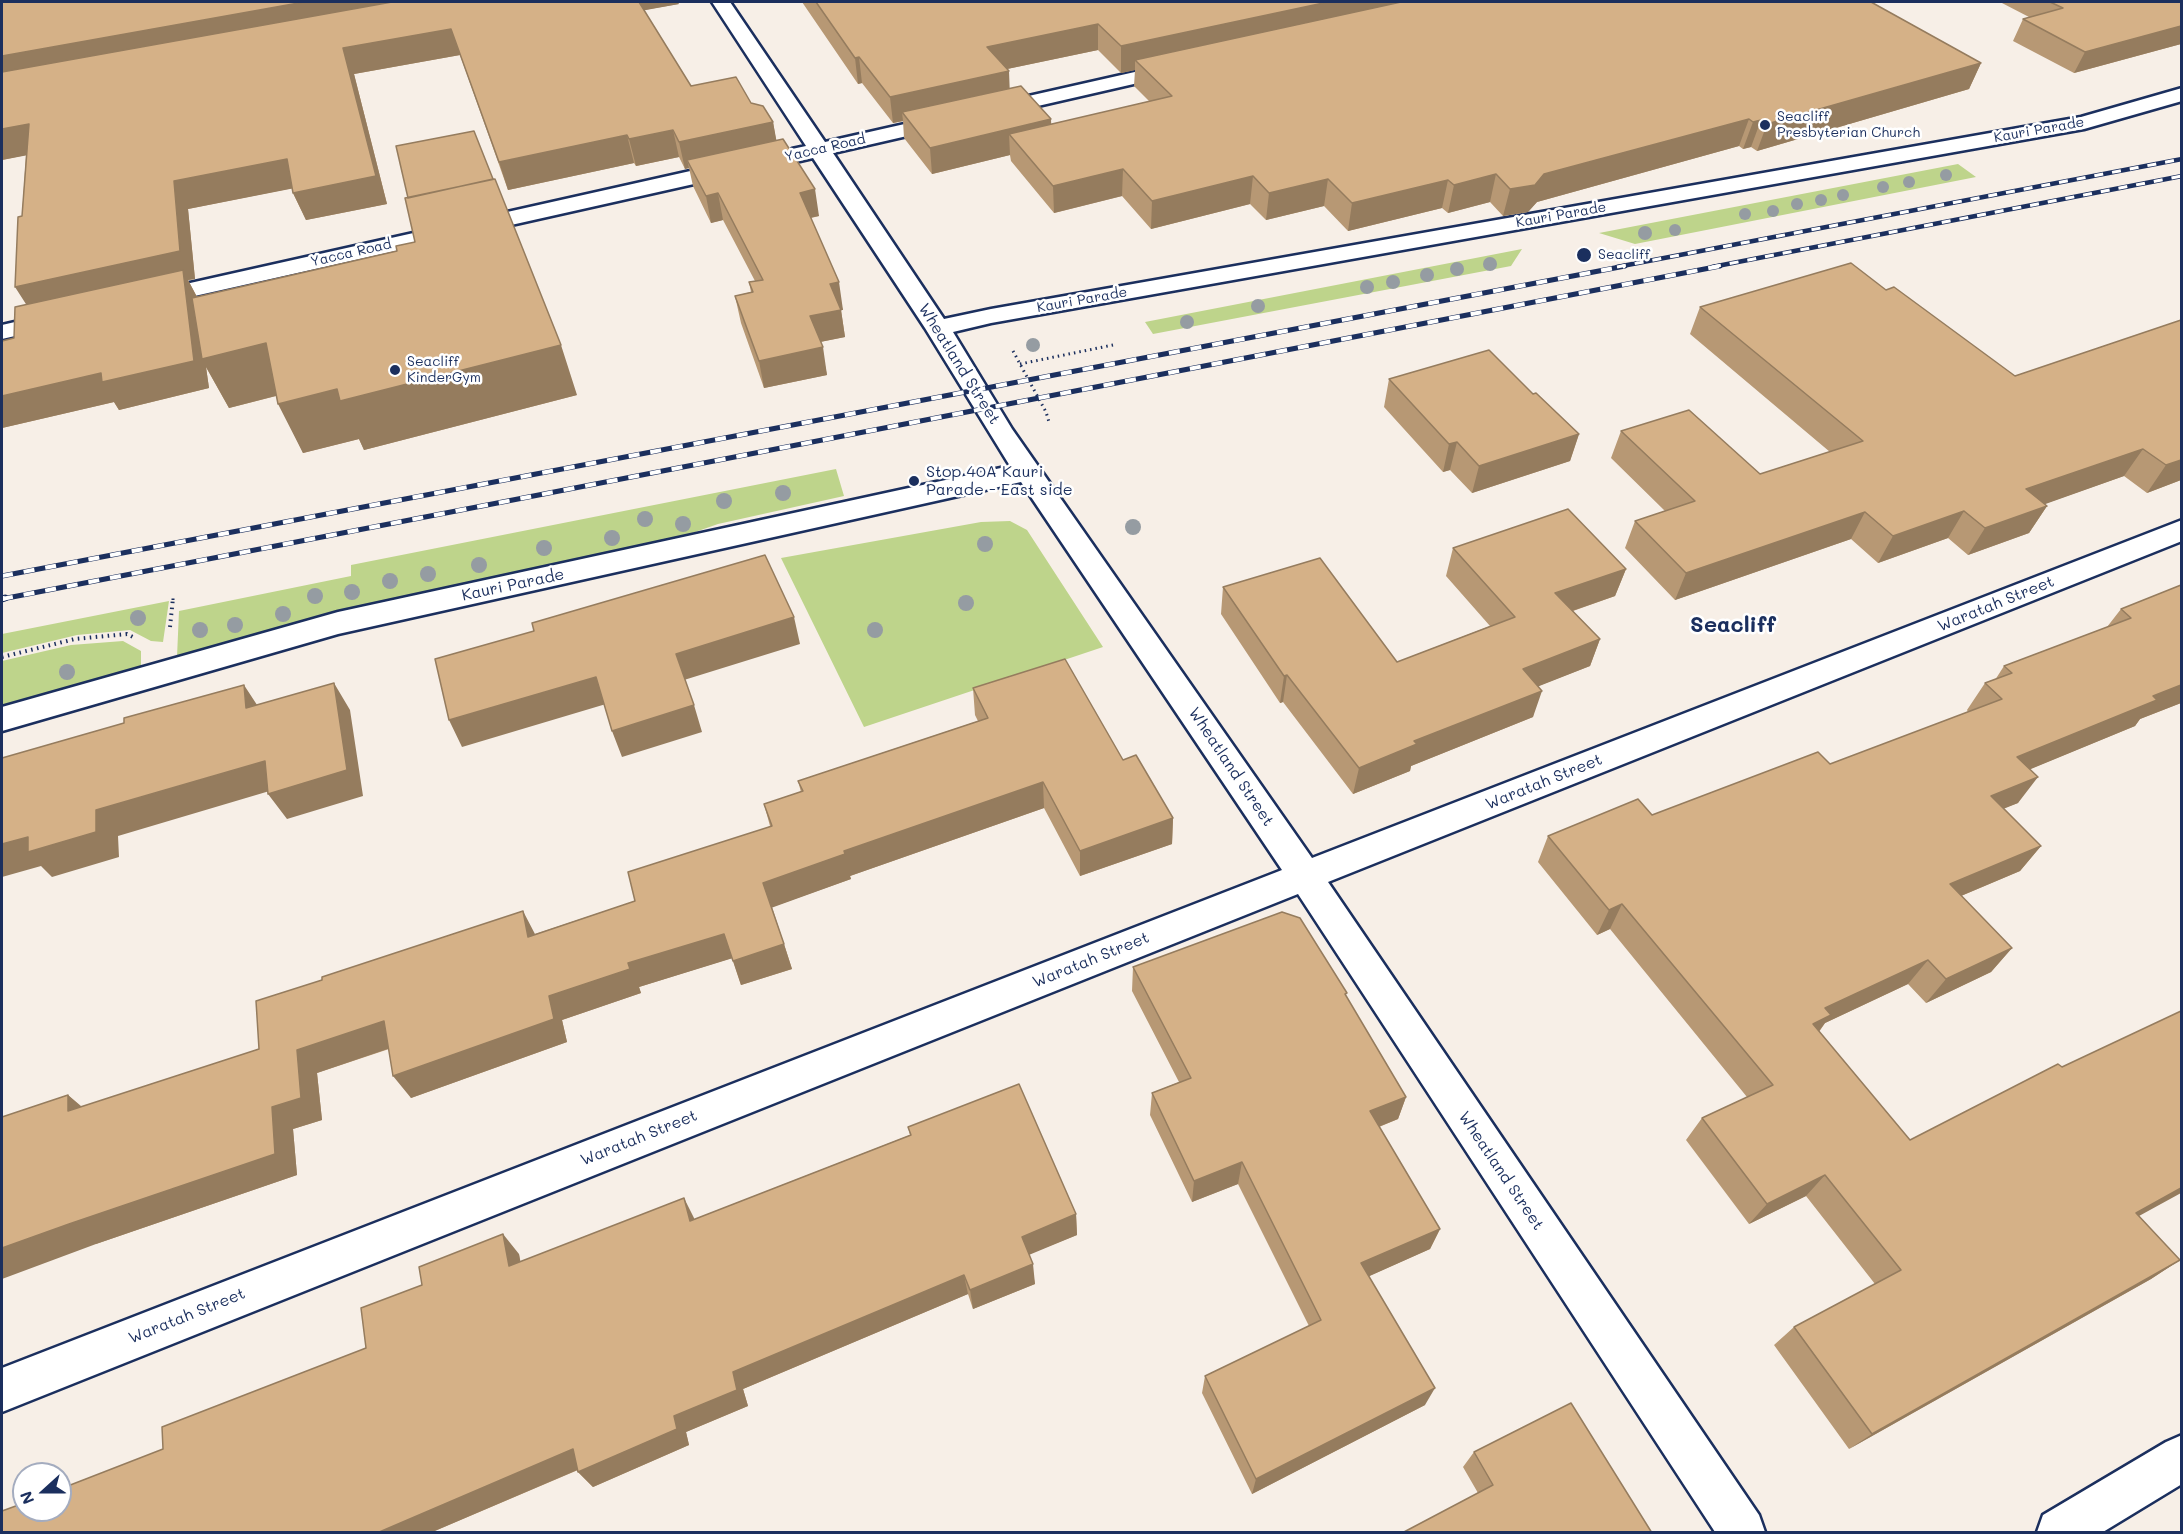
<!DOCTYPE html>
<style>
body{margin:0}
#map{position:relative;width:2183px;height:1534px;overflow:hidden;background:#f7efe7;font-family:Mali,sans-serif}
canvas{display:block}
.frame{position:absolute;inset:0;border:3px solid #1b2f5e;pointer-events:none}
.north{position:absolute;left:12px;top:1462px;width:60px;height:60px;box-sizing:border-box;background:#fff;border:2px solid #a4acbf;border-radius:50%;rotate:249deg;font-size:16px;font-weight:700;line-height:24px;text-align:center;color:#1b2f5e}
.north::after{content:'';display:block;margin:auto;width:21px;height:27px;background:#1b2f5e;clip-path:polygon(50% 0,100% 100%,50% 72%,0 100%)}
</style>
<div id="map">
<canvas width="2183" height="1534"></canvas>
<div class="frame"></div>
<div class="north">N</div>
</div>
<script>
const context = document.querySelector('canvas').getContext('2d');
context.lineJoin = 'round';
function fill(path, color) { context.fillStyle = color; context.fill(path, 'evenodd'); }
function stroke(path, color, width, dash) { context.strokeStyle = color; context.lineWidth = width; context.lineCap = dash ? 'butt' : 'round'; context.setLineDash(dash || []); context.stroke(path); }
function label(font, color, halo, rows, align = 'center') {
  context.font = font + ' Mali,sans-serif'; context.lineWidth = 5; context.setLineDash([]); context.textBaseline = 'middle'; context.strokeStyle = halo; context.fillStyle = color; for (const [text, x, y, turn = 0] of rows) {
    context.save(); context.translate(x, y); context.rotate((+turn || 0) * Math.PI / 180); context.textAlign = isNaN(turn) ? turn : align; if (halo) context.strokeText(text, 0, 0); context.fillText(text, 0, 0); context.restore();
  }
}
const green = new Path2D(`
 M1958 164 1976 177 1635 244 1599 233Z
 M1522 249 1511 266 1153 334 1145 322Z
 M836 469 844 496 718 524 678 538 394 599 177 657 179 611 351 576V565Z
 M1010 521 1027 530 1103 647 864 727 781 558 981 522Z
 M169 601 163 642 151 641 130 630 77 635 2 653V634Z
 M123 641 141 651V669L2 708V661L71 645Z`);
const pathFar1 = new Path2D(`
 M1013 351 1046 412 1049 422
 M1020 364 1113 345
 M173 600V596`);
const path = new Path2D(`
 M170 627 173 598
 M2 657 75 639 127 634 133 637`);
const minor = new Path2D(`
 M712 2H730L825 142 1179 62 1186 64 1189 68 1186 72 833 153 944 319 991 309 2081 117 2182 88V101L2084 129 991 323 953 332 1012 429 1312 858 2182 520V541L1328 882 1759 1515 1765 1532H1715L1298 894 2 1412V1368L1282 870 1021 482 338 634 2 731V707L338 612 1010 466 925 328 813 158 800 161 792 159 789 154 792 149 806 146Z
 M735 161 743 163 746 168 743 173 150 306 141 304 138 299 141 294 150 292Z
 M58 312 67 314 70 319 67 324 2 339V325Z
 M2182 1435V1484L2103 1532H2037L2043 1515 2166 1442Z`);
const railFar2 = new Path2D(`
 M1617 267 2182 159
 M1712 267 2182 176`);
const railFar1 = new Path2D(`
 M2 576 1625 266
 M2 599 1720 266`);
const rail = new Path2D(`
 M2 599 5 598`);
const trees = [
 [1946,175,6],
 [1909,182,6],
 [1883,187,6],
 [1843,195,6],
 [1821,200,6],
 [1797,204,6],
 [1773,211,6],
 [1745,214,6],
 [1675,230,6],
 [1645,233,7],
 [1490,264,7],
 [1457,269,7],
 [1427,275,7],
 [1393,282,7],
 [1367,287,7],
 [1258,306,7],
 [1187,322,7],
 [1033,345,7],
 [783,493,8],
 [724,501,8],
 [645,519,8],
 [683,524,8],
 [1133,527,8],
 [612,538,8],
 [985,544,8],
 [544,548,8],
 [479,565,8],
 [428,574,8],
 [390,581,8],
 [352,592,8],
 [315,596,8],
 [966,603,8],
 [283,614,8],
 [138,618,8],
 [235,625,8],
 [200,630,8],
 [875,630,8],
 [67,672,8]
];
const wall = new Path2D(`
 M2 2 679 4 644 10 691 86 751 103 773 122 776 140 819 216 811 218 843 310H841L845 337 820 342 827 375 764 388 741 323 735 296 751 292 749 282 755 281 723 220 711 223 693 186 689 168 685 169 679 157 636 166 634 163 508 190 460 55 354 74 387 204 306 220 293 193V188L188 209 195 279 188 280 197 297 577 395 364 450 359 439 303 453 276 396 229 408 206 367 209 388 119 410 114 402 2 428V341L14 338 27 305 22 216 26 155 2 160Z
 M802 2H1871L1981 63 1969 89 1757 151 1751 147 1743 149 1739 146 1537 202 1528 212 1503 216 1490 202 1448 213 1442 208 1348 231 1324 206 1266 220 1250 204 1151 229 1122 196 1054 213 1011 161 1010 155 932 174 904 138 903 121 893 123 862 83 858 84ZM1098 50 1121 73 1135 70 1134 86 1150 102 1051 124V119L1009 88 1007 69Z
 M2000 2H2181V44L2074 73 2013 41 2023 19 2029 17Z
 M1886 290 2015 376 2181 320V480L2147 493 2124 476 2044 504 2047 506 2029 533 1968 555 1948 538 1878 563 1851 539 1675 600 1625 548 1635 521 1665 511 1611 458 1621 431 1760 474 1830 452 1690 334 1700 307Z
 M1389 379 1533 394 1579 434 1570 461 1472 493 1450 470 1443 472 1384 407Z
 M1453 548 1626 569 1615 596 1573 611 1600 639 1590 666 1538 686 1533 717 1411 766 1410 771 1353 794 1283 702 1280 703 1221 614 1223 587 1397 662 1490 626 1446 576Z
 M2181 585V703L2140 719 2135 726 2030 769 2018 803 2004 808 2041 846 2020 871 1961 896 2012 948 1991 972 1926 1003 1908 984 1825 1023 1819 1032 1910 1140 2139 1216 2180 1260 2151 1279 1849 1449 1774 1345 1794 1327 1875 1284 1806 1196 1749 1224 1686 1140 1702 1118 1747 1097 1610 929 1597 935 1538 862 1548 836 1652 815 1830 764 1968 712 1967 710 1985 683 1995 680 2004 666 2107 627 2121 609Z
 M973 688 1123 760 1173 818 1172 844 1080 876 1044 808 850 876 851 879 772 907 792 969 741 985 732 958 639 987 641 993 562 1020 567 1042 411 1098 389 1049 317 1073 322 1120 293 1129 297 1175 96 1244 68 1095 81 1107 259 1049 535 934 635 901 770 826 764 804 801 792 798 781 978 721 975 715Z
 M1133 967 1346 997 1406 1097 1398 1119 1379 1127 1440 1229 1430 1249 1369 1276 1425 1405 1252 1494 1202 1393 1205 1376 1309 1326 1238 1184 1192 1202 1150 1115 1152 1093 1179 1082 1132 991Z
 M908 1127 1076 1214 1077 1235 1029 1254 1035 1284 973 1309 968 1294 743 1389 748 1406 686 1432 689 1445 593 1487 578 1472V1470L430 1533H2L163 1449 366 1348 519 1254 520 1262 695 1219 910 1135Z
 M1474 1452 1652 1533 1478 1493 1463 1467Z`);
const shadedWall = new Path2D(`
 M304 2H456L2 85V56Z
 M633 2H678L679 4 635 12Z
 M1328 2H1441L1135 60V70L1121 73V46Z
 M1098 24V50L988 73 987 47Z
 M2181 26V44L2074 73 2085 52Z
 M451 29 460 55 354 74 387 204 306 220 293 193 343 48Z
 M859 57 862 83 858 84 855 58Z
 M1981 63 1969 89 1757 151 1767 124Z
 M1009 71 1010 97 902 112 903 121 893 123 890 97Z
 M1051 119 1052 145 1009 134 1010 155 932 174 930 148Z
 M1749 119 1739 146 1537 202 1528 212 1503 216 1510 189 1544 174Z
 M1761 120 1751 147 1743 149 1753 122Z
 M773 122 778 149 687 160 689 168 685 169 679 142Z
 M29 124 44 152 2 160V129Z
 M673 130 679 157 636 166 629 139Z
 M627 135 634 163 508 190 499 162Z
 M287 159 300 187 188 209 195 279 188 280 197 297 266 343 291 392 229 408 206 367 209 388 119 410 114 402 2 428V396L101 373 194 361 33 315 15 287 174 181Z
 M1123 169 1122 196 1054 213 1053 186Z
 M1496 174 1490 202 1448 213 1454 185Z
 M1253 176 1250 204 1151 229 1152 201Z
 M1328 179 1324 206 1266 220 1269 193Z
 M1448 180 1442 208 1348 231 1352 203Z
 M815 189 819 216 804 219 800 193Z
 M718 193 723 220 711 223 706 196Z
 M839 282 843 310H841L845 337 815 343 810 316 830 284Z
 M561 345 577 395 364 450 359 439 303 453 278 404 337 389Z
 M823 347 827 375 764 388 759 361Z
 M1579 434 1570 461 1472 493 1479 466Z
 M1457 442 1450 470 1443 472 1449 444Z
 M2143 449 2124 476 2009 517 2026 489Z
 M2181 460V480L2147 493 2166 465Z
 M2047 506 2029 533 1968 555 1985 528Z
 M1964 511 1948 538 1878 563 1893 536Z
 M1865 512 1851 539 1675 600 1686 573Z
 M1626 569 1615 596 1546 620 1555 593Z
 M794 617 800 644 684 680 676 654Z
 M1600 639 1590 666 1514 696 1523 669Z
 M1287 675 1283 702 1280 703 1284 676Z
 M596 677 606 704 462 747 449 720Z
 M334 683 350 710 363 796 287 819 268 794Z
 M244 685 261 711 246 708Z
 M2181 685V703L2140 719 2135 726 1997 783 2017 757 2153 696Z
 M1542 691 1533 717 1411 766 1410 771 1353 794 1359 768 1414 741Z
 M694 705 702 732 622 757 612 731Z
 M265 761 283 787 118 836 119 857 52 877 41 866 2 877V844L96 810Z
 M2038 777 2018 803 1971 822 1991 796Z
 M1043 782 1044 808 850 876 851 879 771 908 763 883 844 851Z
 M1173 818 1172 844 1080 876V851Z
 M2041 846 2020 871 1930 909 1950 884Z
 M1622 904 1610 929 1597 935 1609 910Z
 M523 911 536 936 528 937Z
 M724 934 733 958 639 987 641 993 562 1020 567 1042 411 1098 393 1076 549 996 628 963Z
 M784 944 792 969 741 985 733 961Z
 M2012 948 1991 972 1926 1003 1946 979Z
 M1928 960 1908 984 1825 1023 1813 1039 1795 1048 1825 1008Z
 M384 1021 402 1044 317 1073 322 1120 293 1129 297 1175 96 1244 2 1279V1248L272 1107 297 1050Z
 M68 1095 94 1117 68 1111Z
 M1406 1097 1398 1119 1363 1133 1370 1111Z
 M1242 1162 1238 1184 1192 1202 1194 1181Z
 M1825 1175 1806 1196 1749 1224 1767 1204Z
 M2181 1188V1193L2108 1233 2136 1213Z
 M684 1198 694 1218 701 1241 690 1221Z
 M1076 1214 1077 1235 1024 1257 1022 1237Z
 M1440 1229 1430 1249 1354 1283 1361 1263Z
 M503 1234 519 1254 525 1286 509 1266Z
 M2180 1260 2151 1279 1849 1449 1872 1434Z
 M1033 1264 1035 1284 973 1309 970 1290Z
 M964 1275 968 1294 743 1389 748 1406 686 1432 689 1445 593 1487 578 1472 674 1416 733 1372Z
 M1435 1388 1425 1405 1252 1494 1256 1479Z
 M573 1449 589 1465 430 1533H377Z`);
const building = new Path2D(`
 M2 2H304L2 56Z
 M392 2H639L691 86 736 77 751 103 763 106 773 122 679 142 673 130 629 139 627 135 499 162 451 29 343 48 376 176 293 193 287 159 174 181 180 251 15 287 18 217 22 216 29 124 2 129V72Z
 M816 2H1328L1121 46 1098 24 987 47 1009 71 890 97 859 57 855 58Z
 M1401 2H1871L1981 63 1767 124 1761 120 1753 122 1749 119 1544 174 1535 185 1510 189 1496 174 1454 185 1448 180 1352 203 1328 179 1269 193 1253 176 1152 201 1123 169 1053 186 1009 134 1172 96 1135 60Z
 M2050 2H2181V26L2085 52 2023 19 2063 8Z
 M1021 86 1051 119 930 148 902 112Z
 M474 131 493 179 408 198 396 146Z
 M783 139 815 189 800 193 839 282 830 284 841 310 810 316 823 347 759 361 735 296 753 292 749 282 763 280 718 193 706 196 687 160Z
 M495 179 561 345 340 401 337 389 278 404 266 343 202 359 192 298 397 251 396 246 415 242 405 198Z
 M1851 263 1886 290 1894 287 2015 376 2181 320V460L2166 465 2143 449 2026 489 2047 506 1985 528 1964 511 1893 536 1865 512 1686 573 1635 521 1695 501 1621 431 1689 410 1760 474 1863 441 1700 307Z
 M183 270 194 361 102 382 101 373 2 396V341L14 338 15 307Z
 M1489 350 1533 394 1536 393 1579 434 1479 466 1457 442 1449 444 1389 379Z
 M1568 509 1626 569 1555 593 1600 639 1523 669 1542 691 1414 741 1417 744 1359 768 1287 675 1284 676 1223 587 1320 558 1397 662 1515 617 1453 548Z
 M765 555 794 617 676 654 694 705 612 731 596 677 449 720 435 659 534 631 532 623Z
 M2181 585V685L2153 696 2157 700 2017 757 2038 777 1991 796 2041 846 1950 884 2012 948 1946 979 1928 960 1825 1008 1831 1015 1813 1024 1910 1140 2058 1064 2062 1067 2181 1011V1188L2136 1213 2180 1260 1872 1434 1794 1327 1901 1270 1825 1175 1767 1204 1702 1118 1773 1085 1622 904 1609 910 1548 836 1638 799 1652 815 1818 752 1830 764 2002 699 1985 683 2012 673 2004 666 2131 618 2121 609Z
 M1065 659 1123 760 1136 755 1173 818 1080 851 1043 782 844 851 845 854 763 883 784 944 733 961 724 934 628 963 630 969 549 996 554 1019 393 1076 384 1021 297 1050 301 1098 272 1107 275 1154 69 1224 2 1248V1117L68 1095V1111L259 1049 256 1001 322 980V977L523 911 528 937 635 901 628 872 772 826 764 804 803 791 798 781 988 718 973 688Z
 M334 683 347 770 268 794 265 761 96 810V832L28 852V837L2 844V758L124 723V718L244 685 246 708Z
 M1282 912 1300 918 1347 993 1345 994 1406 1097 1370 1111 1440 1229 1361 1263 1435 1388 1256 1479 1205 1376 1321 1320 1242 1162 1194 1181 1152 1093 1191 1078 1133 967Z
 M1019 1084 1076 1214 1022 1237 1033 1264 970 1290 964 1275 733 1372 737 1390 674 1416 677 1429 578 1472 573 1449 377 1533H2V1511L24 1503V1510H60V1489L163 1449 162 1427 366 1348 361 1308 422 1285 419 1267 503 1234 509 1266 684 1198 690 1221 911 1135 908 1127Z
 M1571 1403 1652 1533H1402L1493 1485 1474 1452Z`);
const markers = [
 [1765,125,6,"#1b2f5e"],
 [1584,255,8,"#1b2f5e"],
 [395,370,6,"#1b2f5e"],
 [914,481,6,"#1b2f5e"]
];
const farPoinames = [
 ["Seacliff",1777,117],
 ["Presbyterian Church",1777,133],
 ["Seacliff",1598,255],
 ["Seacliff",407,362],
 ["KinderGym",407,378]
];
const farStreetnames = [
 ["Kauri Parade",2039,130,-10],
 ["Yacca Road",825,148,-13],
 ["Kauri Parade",1561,215,-10],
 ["Yacca Road",351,253,-13],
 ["Kauri Parade",1082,300,-10]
];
const streetNames = [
 ["Wheatland Street",959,364,58],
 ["Kauri Parade",513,585,-12],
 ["Waratah Street",1996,604,-22],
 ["Wheatland Street",1231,767,56],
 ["Waratah Street",1544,782,-22],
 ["Waratah Street",1091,960,-22],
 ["Waratah Street",639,1138,-22],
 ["Wheatland Street",1501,1171,56],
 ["Waratah Street",187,1316,-22]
];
const poiNames = [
 ["Stop 40A Kauri",926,472],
 ["Parade - East side",926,490]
];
const districtNames = [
 ["Seacliff",1733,625]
];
fill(green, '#bed48b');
stroke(minor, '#1b2f5e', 5);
stroke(pathFar1, '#1b2f5e', 3, [1.5, 4]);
stroke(path, '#1b2f5e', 4, [1.5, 4.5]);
fill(minor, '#fff');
stroke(railFar2, '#1b2f5e', 4.5);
stroke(railFar1, '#1b2f5e', 5);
stroke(rail, '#1b2f5e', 7);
stroke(railFar2, '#fff', 3, [9]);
stroke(railFar1, '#fff', 4, [11]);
stroke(rail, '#fff', 4.5, [14]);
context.fillStyle = '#959ca2';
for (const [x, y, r] of trees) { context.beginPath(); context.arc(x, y, r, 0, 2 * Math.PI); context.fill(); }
fill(wall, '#b79874');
fill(shadedWall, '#957c5e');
fill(building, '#d5b187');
stroke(building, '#957c5e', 1.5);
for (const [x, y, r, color] of markers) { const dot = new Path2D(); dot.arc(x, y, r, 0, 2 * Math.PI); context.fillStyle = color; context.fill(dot); stroke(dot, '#fff', 2); }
label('14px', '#1b2f5e', '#fff', farPoinames, 'left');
label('14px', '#1b2f5e', '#fff', farStreetnames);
label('16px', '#1b2f5e', '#fff', streetNames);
label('16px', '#1b2f5e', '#fff', poiNames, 'left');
label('bold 22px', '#1b2f5e', '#fff', districtNames);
</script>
